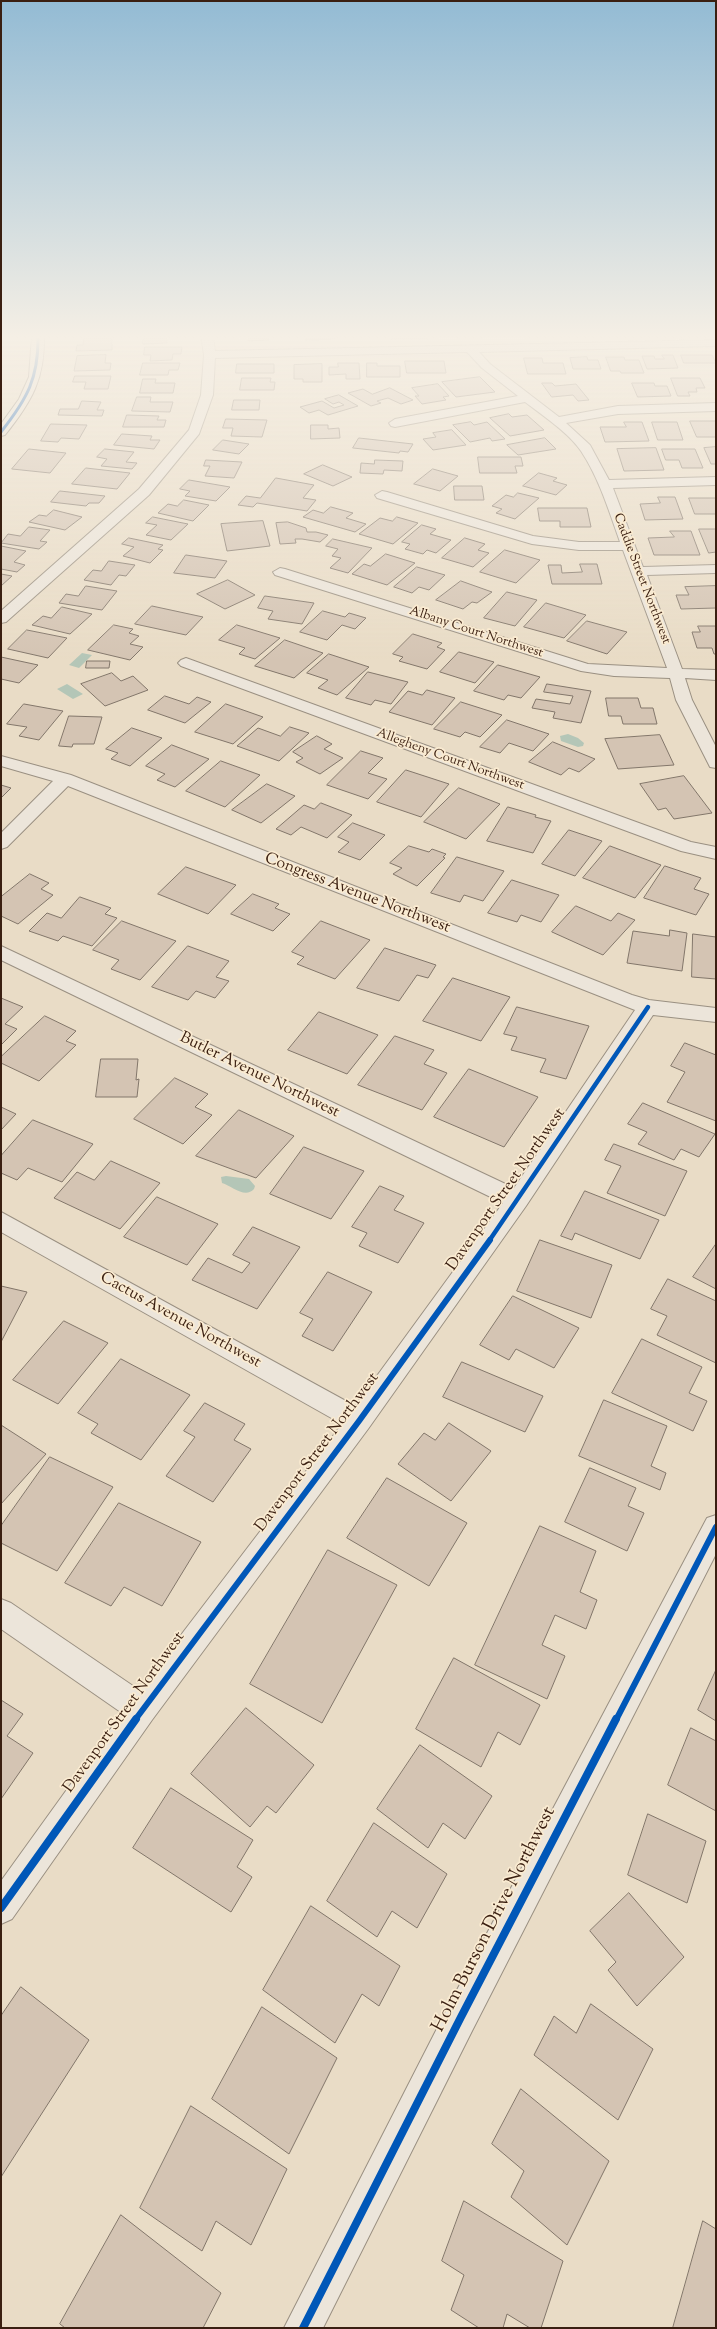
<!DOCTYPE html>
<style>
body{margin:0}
#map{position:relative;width:717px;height:2329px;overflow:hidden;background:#e9dcc6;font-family:"Sorts Mill Goudy",serif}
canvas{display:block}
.frame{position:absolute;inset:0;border:2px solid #3a1f11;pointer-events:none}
</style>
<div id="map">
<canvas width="717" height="2329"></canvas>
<div class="frame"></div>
</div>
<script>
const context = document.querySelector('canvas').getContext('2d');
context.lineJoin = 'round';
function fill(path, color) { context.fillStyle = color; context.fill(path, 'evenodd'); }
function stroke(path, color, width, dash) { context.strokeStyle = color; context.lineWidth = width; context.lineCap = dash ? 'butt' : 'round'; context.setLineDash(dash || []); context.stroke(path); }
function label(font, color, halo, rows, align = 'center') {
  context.font = font + ' "Sorts Mill Goudy",serif'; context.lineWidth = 3.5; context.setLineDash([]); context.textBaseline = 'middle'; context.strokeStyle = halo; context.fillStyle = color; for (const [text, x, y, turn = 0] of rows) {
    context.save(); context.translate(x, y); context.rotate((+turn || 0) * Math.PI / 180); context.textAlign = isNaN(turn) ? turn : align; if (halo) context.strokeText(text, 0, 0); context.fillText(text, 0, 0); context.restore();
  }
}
const water = new Path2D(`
 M82 653 92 655 79 668 69 665Z
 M67 684 83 694 73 699 57 689Z
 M568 734 578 738 584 743 583 746 578 747 561 741 560 736Z
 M226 1176 249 1179 255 1186 254 1189C245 1199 232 1186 222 1183L221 1177Z`);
const building = new Path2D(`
 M112 335V350L76 351 77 345H83L84 336Z
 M144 335H167V343L143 344Z
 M238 335H268L269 340 248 341V337L239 338Z
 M305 335H335L336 339 306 340Z
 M392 335H427L428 339H392Z
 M439 335H456V338H439Z
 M483 335H525V338H483Z
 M145 347H182L181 354H173L172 360 150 361 151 355H144Z
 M106 355 105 363H111L110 370 74 371 77 356Z
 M662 355H673L678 368 647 369 642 356H654L655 359H664Z
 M681 355H712L716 363H684Z
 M587 357 588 360H598L601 369H573L570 358Z
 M606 357H624L625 360H639L644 373H621L620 371H611Z
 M524 358H542L543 363H563L566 374H528Z
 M405 361H444L446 373H407Z
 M143 363H180L178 370H169L168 375H140Z
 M338 363H359L360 379H346V374L329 375V367H338Z
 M367 363H377V366H400V377H367Z
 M237 364H274V373H236Z
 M322 364V382H303V379H294V365Z
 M75 376H111L108 389H84L86 382H73Z
 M480 377 495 392 456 397 442 382Z
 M242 378H271L270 382H275L274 390H240Z
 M671 378H700L705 388H696L697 392H688L690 396H678Z
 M143 379H156L155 383H175L173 393H140Z
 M542 383H552L555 386 576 384 589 400 578 401 573 395 552 397Z
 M632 383H654L655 386H667L671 396 638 397Z
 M438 384 449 396 443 397 446 400 422 404 415 396H419L412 388Z
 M390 388 413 400 401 404 388 398 377 401 381 403 371 406 348 393 363 389 372 394Z
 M339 395 358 406 328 415 319 410 309 413 300 407 322 401 334 408 344 405 339 402 333 404 325 399Z
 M137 397H151L150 402H173L170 412 132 411Z
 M234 400H260L259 410H232Z
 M82 401 101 402 97 410H104L102 416 58 415 60 409H78Z
 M509 414 512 417 527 415 544 430 510 436 490 418Z
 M127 415 159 416 157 420H166L164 427H123Z
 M226 419 267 420 262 437 231 436 233 428H223Z
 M690 421H716V437H697Z
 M471 422 474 425 487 422 505 439 492 441 490 438 470 442 453 425Z
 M624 422H642L649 441 605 442 600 427H626Z
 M652 422H677L683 440H658Z
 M51 424 87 425 79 439 61 438 58 442 41 441Z
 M311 425H328V429L339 428 340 438 311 439Z
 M452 430 466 445 433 450 423 439 436 437 433 433Z
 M122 434 152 436 150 440H160L154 449 114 445Z
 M359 438 413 444 408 452 400 451 399 453 353 448Z
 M545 438 556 449 518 455 507 445Z
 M223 440 249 444 239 454 213 450Z
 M716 447V464H711L704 448Z
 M656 448 664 470 624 471 617 449Z
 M29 449 66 453 50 473 12 469Z
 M105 449 134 452 126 462 137 463 132 469 101 466 107 459 97 457Z
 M662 449H695L703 468H682L679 460H666Z
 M478 457H521L523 466H515L517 473H480Z
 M206 460 242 462 234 478 205 476 210 466H204Z
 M375 460 403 461 402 471 384 470 383 474 360 473 361 463 374 464Z
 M323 465 352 477 333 486 304 474Z
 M86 468 130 473 117 489 72 484Z
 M433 469 458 476 440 491 414 484Z
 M539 473 557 478 553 481 567 485 556 495 523 486Z
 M276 478 314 485 303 498 316 500 307 511 257 503 253 507 238 505 246 496 260 498Z
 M189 480 230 487 216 501 185 496 190 491 180 489Z
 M454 486H482L484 500H455Z
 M60 491 105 496 99 503H89L86 506 51 502Z
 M518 493 539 498 515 519 496 513 502 509 492 506 506 495 513 497Z
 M658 497H675L683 519 645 520 640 504 660 503Z
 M689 498H716V514H695Z
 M184 500 209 505 193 521 158 513 168 504 177 506Z
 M331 507 353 513 346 518 366 524 355 532 303 517 313 510 323 513Z
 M538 508H587L591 527H560V521H540Z
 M54 510 82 517 65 530 29 522 39 515 46 516Z
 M153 517 188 524 171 540 146 535 157 525 146 523Z
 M397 517 418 523 393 544 359 534 380 518 392 521Z
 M263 521 270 546 227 551 221 524Z
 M288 522 306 528 307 532H316L328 535 320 542 302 539H295L296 543 280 544 276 523Z
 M422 525 436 529 430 534 451 540 436 553 427 550 423 554 405 549 410 544 402 542Z
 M29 527 50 530 40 541 47 542 39 549 1 543 8 534 20 536Z
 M699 529H716V552L709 553Z
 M670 531H691L700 555H654L648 538 674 537Z
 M129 538 163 545 158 549 163 550 150 563 123 556 134 547 122 544Z
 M465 538 485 544 478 550 489 553 473 567 442 558Z
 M333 539 372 548 348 573 330 568 341 558 332 556 338 549 326 546Z
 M1 546 26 551 14 562 25 565 17 572 1 569Z
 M505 550 540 560 516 583 480 572Z
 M386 554 415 563 387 585 352 574 364 564 370 566Z
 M186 555 227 561 215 578 174 573Z
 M109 561 135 565 126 576 119 575 111 585 84 580 93 570 101 571Z
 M580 564H597L602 584H552L548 565H561L562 573 582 572Z
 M417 567 445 575 429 590 419 587 412 593 394 587Z
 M1 574 12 576 1 586Z
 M228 580 255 595 225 609 197 594Z
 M461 581 492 592 477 603 472 602 463 609 436 600Z
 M86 586 117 591 102 610 59 603 66 594 78 596Z
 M716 586V608L681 609 676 595H689L685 587Z
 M507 592 537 600 515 626 484 618Z
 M265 596 314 603 302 624 268 619 273 611 258 608Z
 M546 603 586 615 564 638 524 627Z
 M152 606 203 617 186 635 135 624Z
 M62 607 92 614 70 634 32 625 43 616 51 618Z
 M323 611 345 617 349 613 366 618 355 629 342 625 327 640 300 632Z
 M587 621 627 632 607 654 567 641Z
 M114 625 133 629 129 633 139 636 130 644 143 647 130 660 88 650Z
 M237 625 280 638 255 659 239 654 245 648 219 640Z
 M698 626H716V654H714L712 648H697L692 632H700Z
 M27 630 67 638 48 658 8 649Z
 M413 634 442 643 437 647 445 650 427 669 399 661 403 657 393 654Z
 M285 640 323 653 294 678 255 666Z
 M459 652 494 662 475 683 440 672Z
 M329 654 369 667 337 695 318 688 328 680 307 673Z
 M1 657 38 665 19 683 1 679Z
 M87 661H110L109 668H86Z
 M498 665 540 677 521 698 508 695 504 700 474 691Z
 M368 672 408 682 391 704 375 700 371 705 346 698Z
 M112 673 121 681 133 676 148 690 105 706 81 684Z
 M547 684 591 691 581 723 553 718 555 712 532 708 536 699 570 704 573 696 544 692Z
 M427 690 455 698 432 725 389 712 408 691 422 695Z
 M165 696 189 704 197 697 211 702 185 723 148 710Z
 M606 698H638L641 708H653L657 724H623L621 716H609Z
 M461 702 502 715 480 737 465 732 460 737 434 729Z
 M24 704 63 711 39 740 19 736 27 727 7 724Z
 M226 704 263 717 233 744 195 732Z
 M69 716 102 717 94 744H73L72 747 59 746Z
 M507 720 549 734 533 751 509 743 500 753 480 747Z
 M290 727 309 733 279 761 237 746 258 728 280 736Z
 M132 728 162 738 130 766 111 759 118 753 106 749Z
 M660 735 674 765 618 769 605 739Z
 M317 736 332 744 324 749 343 758 320 774 296 762 303 758 293 752Z
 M553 742 595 759 579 772 569 768 561 775 529 762Z
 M172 745 209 759 175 787 157 780 165 774 146 766Z
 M361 751 383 758 368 773 387 779 368 799 327 785Z
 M221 761 260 775 225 807 186 791Z
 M406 770 449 784 421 817 377 802Z
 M684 776 712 813 674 819 666 808 658 810 640 784Z
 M267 784 295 796 261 823 232 810Z
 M1 785 11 788 1 798Z
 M459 788 500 804 466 839 424 822Z
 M321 803 352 815 327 838 301 827 291 835 276 829 304 805 314 809Z
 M508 807 536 815 535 817 551 821 533 853 487 841Z
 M353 823 385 835 360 860 338 852 349 842 338 837Z
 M569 830 602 841 575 876 542 864Z
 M409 846 429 852 432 849 446 854 443 857 445 858 417 886 393 874 402 868 390 863Z
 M610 846 661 865 635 898 583 878Z
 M457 857 504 871 483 901 464 895 460 902 431 893Z
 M665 866 701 878 694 889 709 894 696 915 644 898Z
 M186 867 236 885 208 914 158 894Z
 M30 874 49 883 41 889 53 895 18 924 1 916V897Z
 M512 880 559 895 541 922 521 915 517 922 488 913Z
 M253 894 279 904 275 908 290 914 273 931 231 914Z
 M80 897 111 908 105 914 117 918 92 946 63 936 58 941 29 931 47 913 61 918Z
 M576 906 611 921 618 913 635 920 603 955 552 932Z
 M122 921 176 941 140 980 111 969 119 960 93 950Z
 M321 921 370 940 335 979 297 964 304 957 292 952Z
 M670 930 687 933 682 971 627 963 633 931 669 936Z
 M693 934 716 937V979L692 977Z
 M188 946 229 961 216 977 229 981 215 998 196 991 188 1000 152 987Z
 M385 948 436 965 428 978 417 975 399 1001 357 988Z
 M453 978 510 997 481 1041 423 1021Z
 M1 998 23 1007 5 1024 17 1029 1 1045Z
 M517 1007 589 1026 566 1079 540 1072 546 1059 511 1050 517 1037 504 1034Z
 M319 1012 378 1035 347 1074 288 1050Z
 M45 1016 76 1031 66 1041 76 1045 39 1081 1 1063V1057Z
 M395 1036 434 1050 424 1064 447 1073 422 1110 358 1085Z
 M685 1043 716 1055V1121L667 1102 685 1072 671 1066Z
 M101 1059H138L136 1080 139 1079 137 1097H96Z
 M469 1069 538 1097 504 1147 434 1117Z
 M175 1078 208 1094 195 1107 212 1115 183 1144 134 1119Z
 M643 1103 715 1134 699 1157 681 1149 674 1160 638 1144 647 1132 628 1124Z
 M1 1107 16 1114 1 1130Z
 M239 1110 294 1136 256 1178 196 1156Z
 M33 1120 93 1144 62 1182 28 1168 17 1180 1 1173V1156Z
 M614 1144 687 1171 665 1216 607 1193 621 1166 605 1160Z
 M304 1147 364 1171 331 1219 270 1194Z
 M111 1161 160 1183 120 1229 54 1198 77 1172 94 1180Z
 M380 1186 404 1196 394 1210 424 1223 398 1263 359 1246 367 1233 352 1227Z
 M585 1191 659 1220 640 1259 575 1233 572 1240 561 1236Z
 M157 1197 218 1224 187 1265 124 1237Z
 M253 1227 300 1247 257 1309 192 1280 208 1258 242 1273 250 1263 233 1255Z
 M540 1240 612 1265 591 1318 517 1291Z
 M716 1244V1289L693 1277Z
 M328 1272 372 1292 333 1351 302 1336 313 1319 300 1313Z
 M668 1279 716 1301V1363L657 1335 667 1316 651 1309Z
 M1 1286 27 1292 1 1342Z
 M513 1296 579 1328 554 1368 516 1349 509 1360 480 1345Z
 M64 1321 108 1343 58 1404 13 1380Z
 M642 1339 702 1367 689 1393 707 1401 693 1431 612 1393Z
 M121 1359 190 1395 141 1460 91 1433 98 1424 78 1413Z
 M462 1362 543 1396 525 1432 443 1397Z
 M604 1400 667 1426 651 1466 666 1473 660 1490 579 1456Z
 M205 1403 245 1424 234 1440 251 1449 213 1502 166 1476 195 1437 184 1431Z
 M449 1423 491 1451 451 1501 398 1464 424 1433 435 1440Z
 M1 1425 46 1454 1 1504Z
 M50 1457 113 1487 57 1571 1 1543V1526Z
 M590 1468 636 1488 628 1506 644 1513 627 1551 565 1522Z
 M387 1478 467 1523 429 1586 347 1538Z
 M119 1503 201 1542 162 1606 124 1587 111 1606 65 1583Z
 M540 1526 596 1551 580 1592 597 1600 586 1629 555 1615 542 1645 565 1656 547 1699 475 1665Z
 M328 1550 397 1585 322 1723 250 1684Z
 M454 1658 540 1705 520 1745 498 1732 481 1767 416 1729Z
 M716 1670V1721L698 1710Z
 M1 1700 23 1714 7 1736 33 1753 1 1799Z
 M246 1708 314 1765 276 1813 267 1806 250 1827 191 1774Z
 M691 1728 716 1741V1811L668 1785Z
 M420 1745 492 1796 465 1839 443 1823 428 1848 377 1809Z
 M171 1788 253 1840 237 1867 252 1877 231 1912 133 1848Z
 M648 1814 706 1841 687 1903 628 1875Z
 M374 1823 447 1874 417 1928 392 1911 377 1937 327 1901Z
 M629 1893 684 1957 637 2006 608 1970 616 1962 590 1931Z
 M311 1906 400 1966 379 2006 362 1994 335 2043 263 1990Z
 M21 1987 89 2040 1 2177V2016Z
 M591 2004 653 2049 618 2120 534 2055 554 2016 576 2033Z
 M262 2007 337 2058 289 2154 212 2099Z
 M521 2089 609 2161 567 2245 511 2197 524 2171 492 2144Z
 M191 2106 287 2169 251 2245 216 2221 202 2251 140 2208Z
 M464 2201 563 2261 541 2328H530L507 2314 503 2328H479L451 2310 464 2275 442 2261Z
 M121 2215 221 2293 203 2328H65L60 2324Z
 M703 2221 716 2229V2328H673Z`);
const street = new Path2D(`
 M201 335H213L215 351 716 340V346L479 352 490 364 559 417 618 406 716 403V411L618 414 566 423 590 445 609 480 716 477V485L613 488 643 567 716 565V573L647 575 682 669 716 670V680L685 678 692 700 716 747V768L710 767 708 763 676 700 670 678 614 676 581 671 275 575 273 572 280 568 285 569 588 664 667 668 623 550H579L532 544 377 498 375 495 382 491 387 492 533 536 579 542H620C609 511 599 478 581 451 569 433 542 415 525 402L395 427 391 426 389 423 395 419 518 396 482 368 467 352 215 358 213 395 199 434 149 495 6 622 1 623V611L139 489 189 430 201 395 204 355Z
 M186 658 691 842 716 847V859L681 851 181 666 178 663 181 660Z
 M1 756 71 775 632 995 649 1000 716 1008V1022L653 1015 526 1206 368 1429 152 1720 12 1919 1 1924V1881L122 1713 1 1629V1599L11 1603 139 1690 342 1424 1 1232V1212L355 1406 503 1203 1 960V946L514 1188 635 1010 68 786 7 847 1 849V833L53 781 1 766Z
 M716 1515V1554L473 2029 323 2328H284L449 2005 707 1518Z`);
const secondary = new Path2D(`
 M32 335H44C45 379 32 401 5 435L1 436V424L19 399 29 377Z`);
const cyclewayFar3 = new Path2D(`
 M1 432C27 399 39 378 38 335`);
const cyclewayFar2 = new Path2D(`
 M489 1241 648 1007`);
const cyclewayFar1 = new Path2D(`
 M135 1720 359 1421 490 1240
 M616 1720 716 1527`);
const cycleway = new Path2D(`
 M1 1908 136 1719
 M303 2328 461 2017 616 1719`);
const farStreetnames = [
 ["Caddie Street Northwest",641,579,69],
 ["Albany Court Northwest",476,633,18],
 ["Allegheny Court Northwest",450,760,20]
];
const streetNames = [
 ["Congress Avenue Northwest",357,894,21],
 ["Butler Avenue Northwest",259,1076,26],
 ["Davenport Street Northwest",507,1190,-55],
 ["Cactus Avenue Northwest",180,1321,29],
 ["Davenport Street Northwest",318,1453,-53],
 ["Davenport Street Northwest",125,1713,-54]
];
const nearStreetnames = [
 ["Holm Burson Drive Northwest",495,1920,-63]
];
fill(water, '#b4c6b7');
fill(building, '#d4c4b3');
stroke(building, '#82766a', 1);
stroke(street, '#9a9082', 2);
stroke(secondary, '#82766a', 2);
fill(street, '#ece5da');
fill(secondary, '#ece5da');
stroke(cyclewayFar3, '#0057b8', 3);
stroke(cyclewayFar2, '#0057b8', 4.5);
stroke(cyclewayFar1, '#0057b8', 6);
stroke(cycleway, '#0057b8', 8);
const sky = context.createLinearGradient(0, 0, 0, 661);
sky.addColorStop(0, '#93bbd4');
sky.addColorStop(0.51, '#f5efe5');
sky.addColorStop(1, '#f5efe500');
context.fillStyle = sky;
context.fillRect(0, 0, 717, 661);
label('13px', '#3a1f11', '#faebd1', farStreetnames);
label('16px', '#3a1f11', '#faebd1', streetNames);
label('19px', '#3a1f11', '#faebd1', nearStreetnames);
</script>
